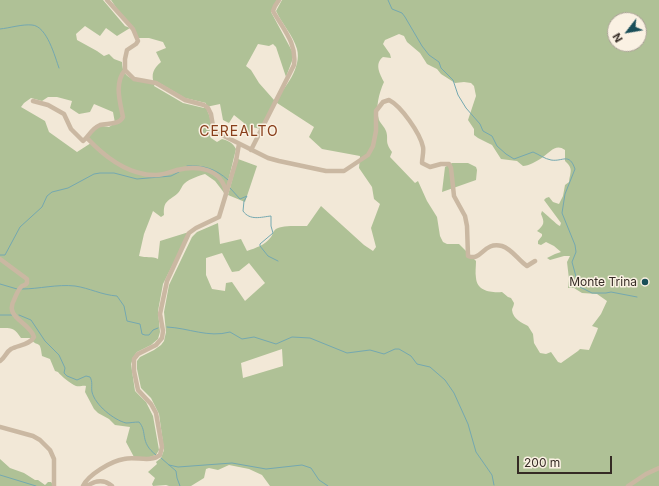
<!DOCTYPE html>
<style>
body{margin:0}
#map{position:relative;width:659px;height:486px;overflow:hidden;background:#f2e8d7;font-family:Inter,sans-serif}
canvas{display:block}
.north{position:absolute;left:607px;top:12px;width:40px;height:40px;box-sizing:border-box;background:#faf1e3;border:1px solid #aba297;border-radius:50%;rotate:239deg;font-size:11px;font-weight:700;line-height:16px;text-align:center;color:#352b25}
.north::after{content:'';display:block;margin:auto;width:14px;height:18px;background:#194e58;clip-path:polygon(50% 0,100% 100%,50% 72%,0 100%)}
.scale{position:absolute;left:517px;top:456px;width:95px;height:18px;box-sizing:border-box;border:2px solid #352b25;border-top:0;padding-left:5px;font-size:12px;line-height:14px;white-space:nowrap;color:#352b25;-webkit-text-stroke:3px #faf1e3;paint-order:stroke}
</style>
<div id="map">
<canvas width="659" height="486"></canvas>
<div class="north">N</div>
<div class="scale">200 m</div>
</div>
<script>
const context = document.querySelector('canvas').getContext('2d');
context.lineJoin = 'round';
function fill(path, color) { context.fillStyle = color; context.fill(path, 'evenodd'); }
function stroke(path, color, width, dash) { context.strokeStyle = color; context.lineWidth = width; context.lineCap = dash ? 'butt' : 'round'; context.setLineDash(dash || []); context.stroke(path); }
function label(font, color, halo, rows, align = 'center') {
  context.font = font + ' Inter,sans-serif'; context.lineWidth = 3; context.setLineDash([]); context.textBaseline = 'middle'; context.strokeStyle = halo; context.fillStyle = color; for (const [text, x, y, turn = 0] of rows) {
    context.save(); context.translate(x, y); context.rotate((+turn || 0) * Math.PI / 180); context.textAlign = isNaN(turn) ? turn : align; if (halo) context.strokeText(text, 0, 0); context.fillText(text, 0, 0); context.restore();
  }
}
const green = new Path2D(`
 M0 0H103L125 26 130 28 111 0H277L271 12 292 51V61L286 77 276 47 273 44 269 46 258 44 246 66 251 70 259 83 274 100C285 89 302 67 297 49 293 35 282 24 276 11L282 0H659V486H270L262 475 249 469 229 465 218 470 209 468 206 469 204 478 191 486H169L166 485 153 486 152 484 155 478 148 472 157 464 156 462 161 458 164 450 159 414 151 398 141 388 137 369V361L140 357 154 350 161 345 164 341 166 332 164 312 169 285 192 237 197 232 218 223 220 244 241 239 247 251C256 248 265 245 271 237 273 234 273 231 276 229 281 225 299 226 307 226L321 206 364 245 373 251 376 247 371 228 380 204 374 199 372 187 359 168 360 156 322 149 309 137 314 127 274 101 261 129 252 127 249 134 242 130 244 123 234 115 229 123 223 120 220 104 206 107C209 115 214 124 209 132L211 138 217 142 222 139C229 141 233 143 236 149L225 194 215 181 205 174C201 175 189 179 185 183 182 185 181 190 178 193 169 201 163 200 164 215L161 217 153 211 144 234 139 256C146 258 152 256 158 259L160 241 189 232 163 284 158 311 160 332 158 339 151 345 137 352 134 356 131 364 135 391 146 402 153 416 159 450 156 455 150 457H134L126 442 130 427 115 425 109 419 98 413 94 409 85 392 86 386C83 385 80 387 76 386 71 384 61 376 58 372L55 371 50 359 42 356C40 338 38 349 30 338H21C14 327 11 328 0 328ZM615 20H639V44H615ZM85 26 100 36 106 28 117 36 130 28 137 38H149L163 42 166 48 156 52 161 62C153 69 151 74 154 84 139 81 122 81 122 62L114 59 109 54 104 56 97 51 77 40 76 34ZM399 34 404 36 407 42 420 53 427 64 437 69 441 74 455 83 464 82 471 83 474 86 476 96 468 120 474 129V135L478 138 492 145 501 159 517 161 523 166C528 166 538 161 543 157 550 152 556 143 565 150V161C574 169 570 172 569 182L565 185 563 196 559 204 553 202 549 197 546 198 544 200 561 223 560 226C557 225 546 214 542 211L541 214C545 223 544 225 537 231L542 234V236L538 241V244L541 245 546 242 554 246 561 252 555 254 547 258 550 260 564 256H570L567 262 569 279 568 288H574L582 293 597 294 607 301 601 314 592 326 598 328 597 331 589 350 580 349 578 351 561 363 558 362 551 352 546 354 540 353 534 343 533 334 528 326C522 323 513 319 512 310 512 308 514 306 514 303L511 298 508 297 502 292C491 293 477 291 476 278 475 272 476 267 476 261L459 244H447L443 242 440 236 437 217 427 201 418 181 415 183 390 157 392 152C384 141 389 140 386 131 384 126 381 124 379 120 375 108 379 93 384 82 380 74 374 64 383 57L391 58 390 54 383 44 385 40ZM156 81 185 98 206 103V107L204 108 183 103 154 86ZM48 97H57L72 101 70 108 79 114 90 112 94 104 113 112 115 123 109 127 96 125 86 138 91 143 77 152 49 132 45 121 21 107 24 103 31 98 42 101ZM222 253 232 272 239 271 249 263 265 283 245 301 232 282 226 283 225 291 212 289 206 275V258ZM282 349 283 366 243 378 241 363Z
 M238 159 257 166 245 202 228 195Z
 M452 163H468L476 167 477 170 476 180 442 192 445 167Z
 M0 459 10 468 24 473 35 480H38L45 485 48 482H51L54 486H0Z`);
const stream = new Path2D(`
 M388 0 392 9 402 13 405 17 422 46 429 55 439 62 441 68 453 80 458 95 466 108 480 124 483 131 492 136 497 146 506 154 514 159 533 152C538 154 545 159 551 160 563 162 569 152 575 169L565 194 562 213 575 245 576 252 572 262 578 284 580 287 592 293H606L611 292 637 297
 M0 29C10 28 22 24 32 25 47 26 55 57 59 68
 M187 166C204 165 216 169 228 180
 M230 188 240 199 247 196 244 201 243 211C250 221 261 217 271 216V226L273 233 260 244V246L268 256 278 261
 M0 255H5L20 227 42 207 47 196 52 192 68 188 94 174 100 173H114L137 179 171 176 179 172
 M0 284 17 289
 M22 289C39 289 57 284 75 286 89 288 102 295 117 296L124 306 127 321 140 324 142 334 145 335H149L153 330 158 328
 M0 315H12
 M19 315 31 320 45 341 59 355 65 368 64 373 67 376 77 380 86 376 90 377C93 382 91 387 92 392 95 405 114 420 126 423 130 423 134 422 139 422 148 432 139 442 156 455
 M167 327C189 328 208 338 230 332L242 339 254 337 276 344 292 337 310 338 347 353 370 350 384 354 395 349H399L411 356 417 364 430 367 445 380 454 393 468 424 476 452 492 475 494 485
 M161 458 176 471 177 478 180 486
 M169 465 178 467 232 463 266 469 302 465 311 468 319 480 328 486
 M0 475 36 486`);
const minor = new Path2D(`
 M107 0 133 29 138 41 136 44 127 50 125 59V70L134 79 156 83 185 100 204 105 208 108 211 114 213 126 216 132 268 158 279 161 326 171H344L368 155 373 146 376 131V111L383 102 389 100C401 106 420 133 423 147 424 152 422 158 422 163L430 167 441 164H449L451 168 454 196 465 216 467 226 468 256C482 262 483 241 502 246 512 249 519 261 527 266L535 261
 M33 101 48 105 64 114 71 129 83 141C89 136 92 128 100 125 108 123 119 125 123 117 120 102 114 83 125 70
 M87 138C102 154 122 170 144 174 147 175 152 175 156 175 163 175 170 172 177 170 197 165 222 168 226 193
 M251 150 294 65C297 43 283 29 273 11L275 6 279 0
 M0 259 27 279V283C26 285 24 285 22 286 18 289 16 296 14 300 4 318 30 322 34 337 30 345 18 345 11 349 6 352 5 358 0 361
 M0 427 33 436 40 440 50 450 54 459V486
 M83 486C88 475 111 461 124 459 136 456 150 463 160 455L162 447 156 413 151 404 138 390 134 371V359L138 354 156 345 162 338 163 331 160 314 167 281 189 233 196 228 219 217 236 161 239 144
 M87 486C96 480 104 479 112 486
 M628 486 646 474 659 468`);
const markers = [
 [645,282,4,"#194e58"]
];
const poiNames = [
 ["Monte Trina",637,282]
];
const quarterNames = [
 ["CEREALTO",239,132]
];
fill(green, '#afc196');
stroke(stream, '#74a8b0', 1);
stroke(minor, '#cab8a2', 4.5);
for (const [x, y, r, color] of markers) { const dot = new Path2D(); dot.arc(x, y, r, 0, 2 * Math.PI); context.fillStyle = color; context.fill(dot); stroke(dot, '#faf1e3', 1.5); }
label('12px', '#352b25', '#faf1e3', poiNames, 'right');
context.letterSpacing = '1px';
label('14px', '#883e1a', '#faf1e3', quarterNames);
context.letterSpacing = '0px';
</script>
